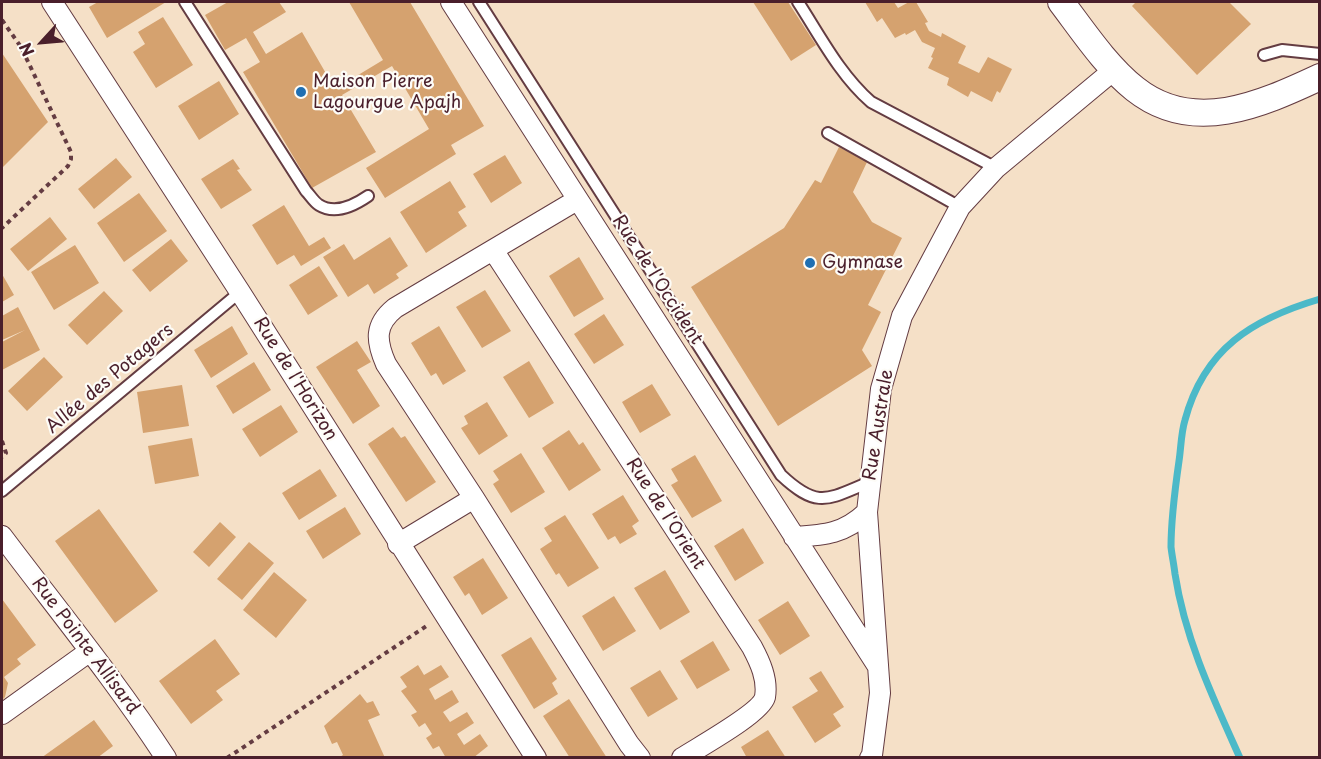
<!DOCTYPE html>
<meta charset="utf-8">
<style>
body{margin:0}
#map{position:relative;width:1321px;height:759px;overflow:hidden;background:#f5e0c7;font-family:"Playpen Sans",sans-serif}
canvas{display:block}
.frame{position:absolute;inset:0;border:3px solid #4a1f2b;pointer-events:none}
.north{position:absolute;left:12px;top:12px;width:60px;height:60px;-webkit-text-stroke:4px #fdfcf7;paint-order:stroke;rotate:244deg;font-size:16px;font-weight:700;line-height:24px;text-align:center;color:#4a1f2b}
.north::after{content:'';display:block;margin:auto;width:21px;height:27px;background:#4a1f2b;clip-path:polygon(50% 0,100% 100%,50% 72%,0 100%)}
</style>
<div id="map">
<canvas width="1321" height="759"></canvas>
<div class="frame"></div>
<div class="north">N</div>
</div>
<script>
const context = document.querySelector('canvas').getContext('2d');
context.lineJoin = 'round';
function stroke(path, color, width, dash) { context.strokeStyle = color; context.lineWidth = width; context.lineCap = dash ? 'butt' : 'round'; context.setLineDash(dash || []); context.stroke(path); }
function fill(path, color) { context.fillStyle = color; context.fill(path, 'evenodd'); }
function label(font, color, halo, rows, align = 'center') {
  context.font = font + ' "Playpen Sans",sans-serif'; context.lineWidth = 4.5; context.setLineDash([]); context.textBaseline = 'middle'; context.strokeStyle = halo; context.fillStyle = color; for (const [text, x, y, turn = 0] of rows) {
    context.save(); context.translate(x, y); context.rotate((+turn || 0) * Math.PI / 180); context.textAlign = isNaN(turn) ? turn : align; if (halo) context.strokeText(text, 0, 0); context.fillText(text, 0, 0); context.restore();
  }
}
const stream = new Path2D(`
 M1240 758C1213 698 1185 639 1175 574 1174 565 1172 556 1171 547 1171 519 1175 489 1179 461 1181 448 1181 433 1185 420 1204 349 1252 319 1320 299`);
const building = new Path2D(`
 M98 2H166L107 38 89 7Z
 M228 2H279L286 12 253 32 266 54 302 32 335 89 383 60 349 2H410L484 126 451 145 456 154 385 198 366 168 429 129 392 66 342 95 376 152 312 188 243 72 260 62 246 38 225 50 205 15Z
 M753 2H788L816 45 791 61Z
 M865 2H894L898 8 909 2H916L928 22 925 23 929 31 941 37 942 33 966 46 958 63 979 73 988 57 1012 69 1000 93 997 91 992 102 971 91 968 97 947 85 949 78 928 68 933 58 931 57 935 48 922 42 915 30 906 35 905 33 895 38 882 18 877 22Z
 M1136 2H1229L1251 24 1197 75 1132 6Z
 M163 17 193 65 156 88 133 52 145 44 138 32Z
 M2 53 48 122 2 168Z
 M219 81 239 114 199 140 178 106Z
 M839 147 867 162 853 192 872 222 902 238 868 305 881 312 862 350 872 366 778 426 691 287 784 228 815 180 821 183Z
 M505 155 522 183 491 203 473 174Z
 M116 158 132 177 94 209 78 189Z
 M233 159 240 169 237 170 252 190 221 209 201 179Z
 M450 181 466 207 458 212 467 226 426 253 400 212Z
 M139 193 167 231 124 262 97 223Z
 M284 205 309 246 324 237 331 248 301 266 294 255 277 265 252 225Z
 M50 217 67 239 28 271 10 249Z
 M390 237 408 266 396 274 399 278 374 294 368 284 348 297 323 257 344 244 354 260Z
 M171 239 188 261 150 292 132 270Z
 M75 245 99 283 54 310 31 272Z
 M579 257 604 299 574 317 549 276Z
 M319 266 338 296 308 315 289 285Z
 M2 274 14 295 2 302Z
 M485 290 511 331 482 348 456 307Z
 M104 291 123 311 87 345 68 325Z
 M18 307 40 350 2 370V342L25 330 2 340V316Z
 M604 314 624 345 594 364 574 334Z
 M232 326 248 354 211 378 194 350Z
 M439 326 466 371 443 385 436 373 431 376 411 343Z
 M357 341 371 362 357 370 380 406 353 424 316 367Z
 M44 357 63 377 27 411 8 391Z
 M529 361 554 403 529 418 503 377Z
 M254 362 271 390 233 414 216 386Z
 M652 384 671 415 640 433 622 402Z
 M182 385 189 426 143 433 137 392Z
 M487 402 508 436 479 455 461 428 468 424 464 416Z
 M281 405 298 432 260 457 242 429Z
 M393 427 401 438 405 436 436 482 406 502 368 444Z
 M569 430 579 445 583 442 601 470 569 491 542 448Z
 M192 438 199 476 155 484 148 446Z
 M521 453 545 492 511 513 493 484 499 480 493 471Z
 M695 455 722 501 692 518 671 485 678 481 671 469Z
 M320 469 337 496 299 520 282 493Z
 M623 495 639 521 632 526 637 534 620 544 615 536 608 540 592 514Z
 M345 507 361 534 323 559 306 531Z
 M99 509 158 591 115 623 55 541Z
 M565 515 599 568 568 587 559 573 556 575 540 549 552 541 544 528Z
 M220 522 236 537 209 567 193 552Z
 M743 528 764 563 735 581 714 546Z
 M249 542 274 563 242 600 217 579Z
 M483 558 508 598 482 615 469 593 465 596 453 577Z
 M665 570 690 612 660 630 634 588Z
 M274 572 307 600 276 638 243 610Z
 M614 596 636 631 603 651 582 616Z
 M2 599 36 645 17 659 21 664 4 677 8 683 5 697 2 700Z
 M788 601 810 636 780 655 758 620Z
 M531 637 557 679 552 683 558 694 534 709 501 655Z
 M215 639 240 674 216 691 223 700 191 724 159 681Z
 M713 641 730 670 697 689 680 661Z
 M418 665 424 675 441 665 449 677 429 689 435 700 452 690 459 702 443 712 450 722 467 712 474 723 457 734 464 745 480 734 488 746 473 758H446L439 746 433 749 426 738 432 734 425 723 419 727 411 715 417 712 401 691 407 687 400 677Z
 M660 670 678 699 648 717 630 688Z
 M821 671 844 707 833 714 841 726 815 743 792 707 818 691 809 678Z
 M360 694 367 703 373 701 380 715 368 720 385 758H338L343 755 337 742 332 744 324 726Z
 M569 699 607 758H570L543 716Z
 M94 720 113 746 97 758H41Z
 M768 730 786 758H747L741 747Z`);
const path = new Path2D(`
 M2 20 21 47 71 152V159L68 166 2 228
 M2 441 6 453 2 457
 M227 758 428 625`);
const service = new Path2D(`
 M185 2 306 191C310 195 314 202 319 205 335 215 355 205 368 196
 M479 2 781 475C818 510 828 499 870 482
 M798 2C820 36 840 75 871 102L996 168
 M1264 55 1282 50 1320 54
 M828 133 960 207
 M2 491 240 292`);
const minor = new Path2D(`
 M52 2 240 292 536 758
 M451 2 877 665
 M577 200 395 308C374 325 376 341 386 364L474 498 629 744 640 758
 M493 250 752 647C760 662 768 679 765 697 761 713 699 747 682 758
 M2 536C57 609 116 681 166 758
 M794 537C825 535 844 534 867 512
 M398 544 474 498
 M2 714 90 651
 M870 758 872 755 880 693 867 512 881 389 902 316 960 207 996 168 1115 69`);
const tertiary = new Path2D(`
 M1061 2C1083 31 1106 66 1135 89 1193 135 1260 105 1320 77`);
const markers = [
 [301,92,6,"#1f6fb2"],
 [810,263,6,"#1f6fb2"]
];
const poiNames = [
 ["Maison Pierre",313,82],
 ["Lagourgue Apajh",313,103],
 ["Gymnase",822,263]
];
const streetNames = [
 ["Rue de l'Occident",657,280,57],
 ["Allée des Potagers",110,379,-40],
 ["Rue de l'Horizon",295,379,58],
 ["Rue Australe",879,425,-81],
 ["Rue de l'Orient",665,514,57],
 ["Rue Pointe Allisard",85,646,53]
];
stroke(stream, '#4cb9c8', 7);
fill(building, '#d5a26f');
stroke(service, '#643c42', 14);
stroke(minor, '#643c42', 22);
stroke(tertiary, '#643c42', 28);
stroke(path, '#643c42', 4, [4.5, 4.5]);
stroke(service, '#fff', 10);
stroke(minor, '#fff', 20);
stroke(tertiary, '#fff', 26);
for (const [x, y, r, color] of markers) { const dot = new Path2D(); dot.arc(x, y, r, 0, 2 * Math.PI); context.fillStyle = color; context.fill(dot); stroke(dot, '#fdfcf7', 2); }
label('18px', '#4a1f2b', '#fdfcf7', poiNames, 'left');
label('18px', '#4a1f2b', '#fdfcf7', streetNames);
</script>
